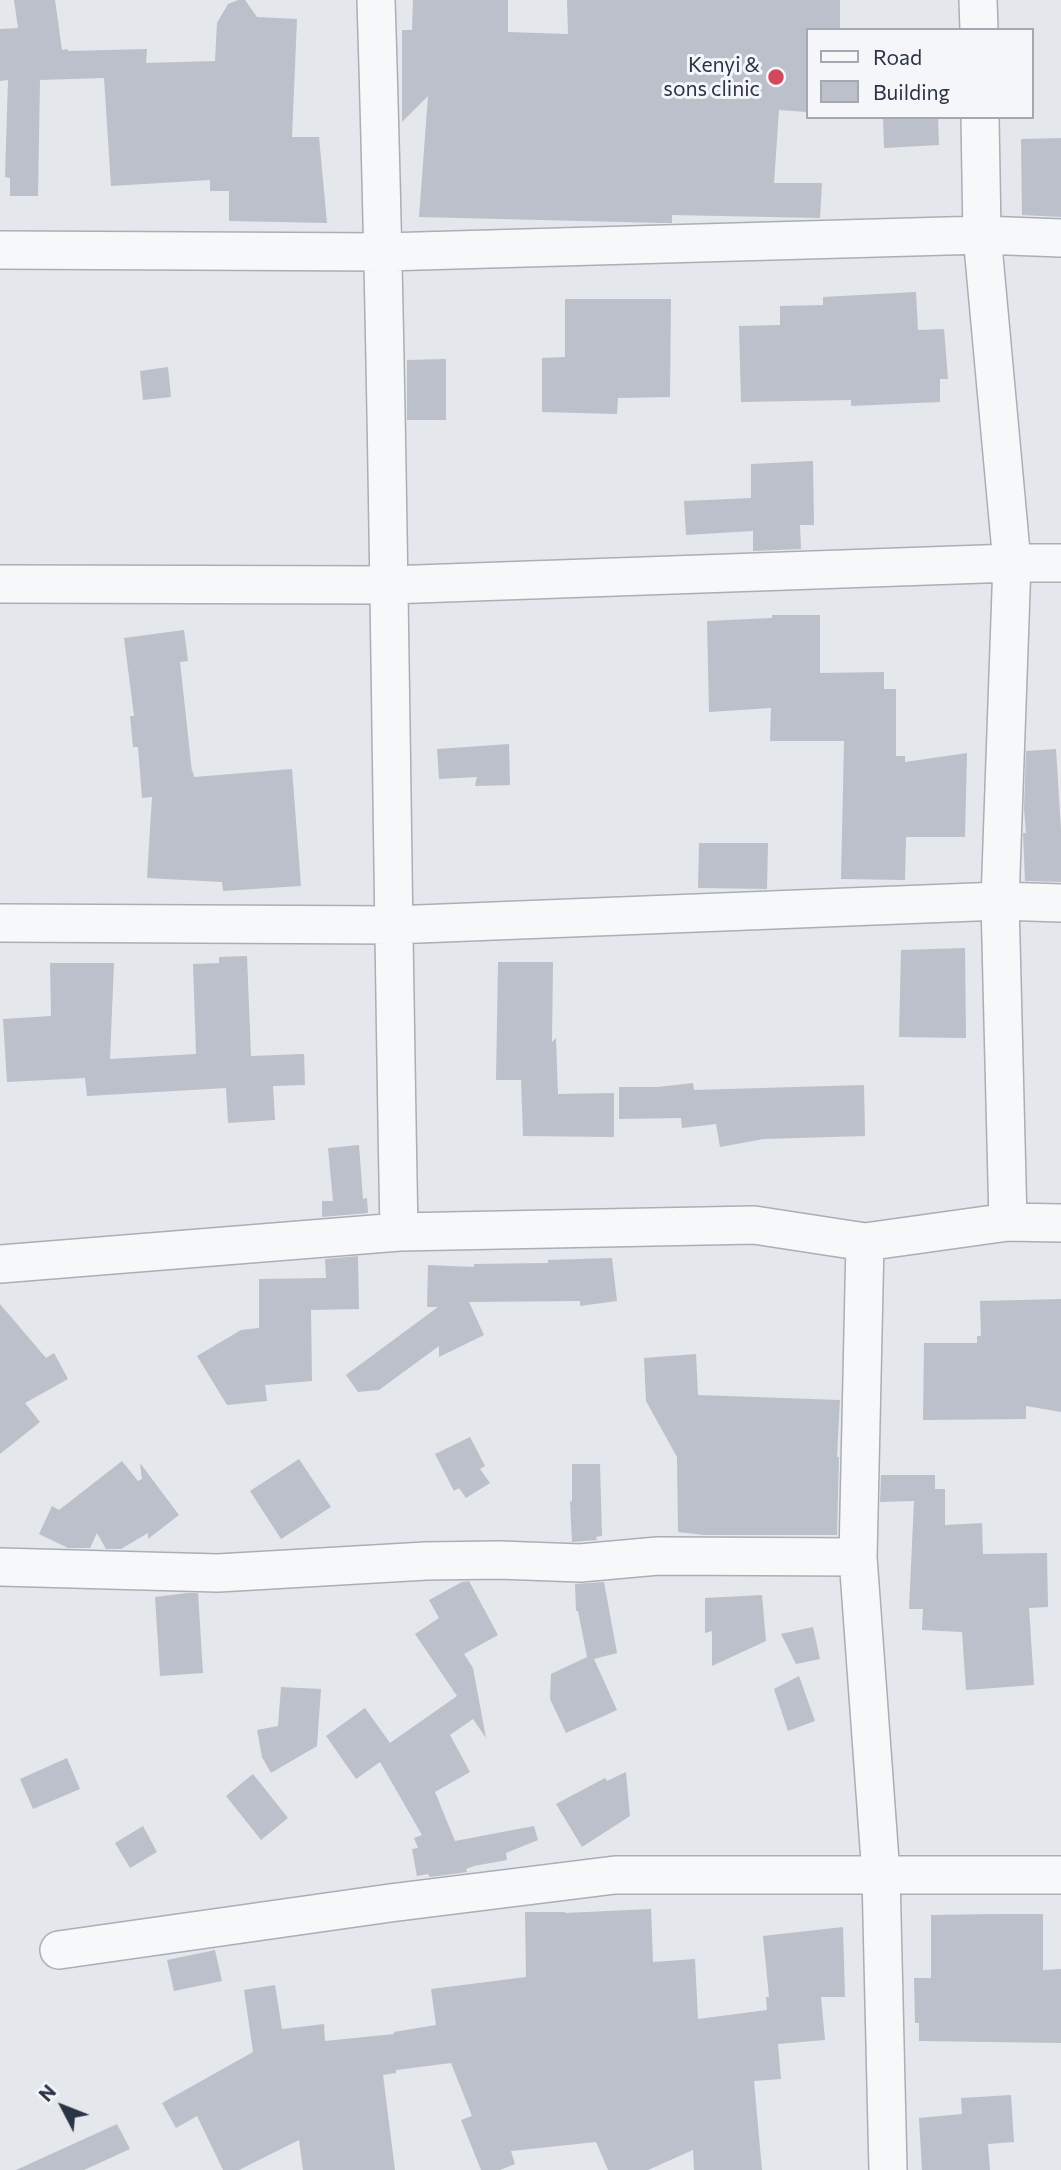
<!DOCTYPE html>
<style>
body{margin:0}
#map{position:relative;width:1061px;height:2170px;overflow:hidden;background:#e4e7ec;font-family:Commissioner,sans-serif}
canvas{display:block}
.legend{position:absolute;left:806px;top:28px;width:228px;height:91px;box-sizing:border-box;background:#f4f6f9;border:2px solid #a4a8b1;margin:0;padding:9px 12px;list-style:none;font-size:21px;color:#2b3445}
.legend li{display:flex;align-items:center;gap:14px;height:35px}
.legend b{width:35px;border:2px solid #a4a8b1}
.north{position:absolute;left:28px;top:2072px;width:70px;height:70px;-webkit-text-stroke:5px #f4f6f9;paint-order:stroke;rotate:312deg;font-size:19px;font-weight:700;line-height:28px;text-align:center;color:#2b3445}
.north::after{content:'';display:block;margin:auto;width:24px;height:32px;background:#2b3445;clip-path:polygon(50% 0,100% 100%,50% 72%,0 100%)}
</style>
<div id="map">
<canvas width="1061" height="2170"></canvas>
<ul class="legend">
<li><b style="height:9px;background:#f7f8fa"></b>Road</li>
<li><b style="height:19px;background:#bbc0ca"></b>Building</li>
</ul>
<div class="north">N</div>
</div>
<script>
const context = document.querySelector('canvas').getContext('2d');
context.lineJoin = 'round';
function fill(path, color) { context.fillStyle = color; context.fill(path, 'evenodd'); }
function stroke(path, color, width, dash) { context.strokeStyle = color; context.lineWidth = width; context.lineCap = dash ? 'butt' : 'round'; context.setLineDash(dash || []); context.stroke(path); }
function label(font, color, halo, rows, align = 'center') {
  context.font = font + ' Commissioner,sans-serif'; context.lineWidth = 6; context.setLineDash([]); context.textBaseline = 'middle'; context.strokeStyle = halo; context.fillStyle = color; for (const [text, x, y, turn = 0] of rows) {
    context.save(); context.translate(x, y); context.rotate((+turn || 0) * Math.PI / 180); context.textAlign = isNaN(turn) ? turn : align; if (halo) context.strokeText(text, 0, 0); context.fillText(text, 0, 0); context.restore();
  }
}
const building = new Path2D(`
 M14 0H55L62 50 68 49V51L147 49 146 63 215 61 217 23 228 4 238 0H245L257 17 297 19 292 137H319L327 223 229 221V191H210V180L111 186 104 78 40 80 38 196H10V178L5 177 8 80 0 81V29L18 28Z
 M413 0H508V32L568 34 567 0H840V30H807V112L779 110 774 183H822L820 218 672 215V223H663L419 217 428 96 402 122V30H412Z
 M883 117H938L939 145 884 148Z
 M1061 138V217L1022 215 1021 139Z
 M916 292 918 330 944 329 948 379H940V402L851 406V400L741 402 739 326 780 325V306L823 305V297Z
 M565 299H671L670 397 618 398 617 414 542 412V358L565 357Z
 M446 359V420H407V360Z
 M168 367 171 397 143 400 140 371Z
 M813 461 814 525H800L801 549 753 551V531L686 535 684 501 751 498V464Z
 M772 615H820V673L884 672V689H896V756H905V762L967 753 965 837H906L905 880 841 879 844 741H770L771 708 709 712 707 621 772 618Z
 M184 630 188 661 180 662 192 772 193 771 194 777 292 769 301 886 223 891 222 882 147 878 152 797 142 798 138 747H133L130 716H134L124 638Z
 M509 744 510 785 475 786 477 777 439 779 437 749Z
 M1056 749 1061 830V882L1025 881 1023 833H1026L1024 809 1026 751Z
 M699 843H768L767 889 698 888Z
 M965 948 966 1038 899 1037 901 950Z
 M247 956 251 1056 304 1054 305 1085 273 1086 275 1120 228 1123 226 1088 87 1096 85 1078 7 1082 3 1019 51 1016 50 963H114L110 1059 196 1054 193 964 219 963V957Z
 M498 962H553L552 1042 556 1038 558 1094 614 1093V1137L523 1136 521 1080H496Z
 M693 1083 694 1090 864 1085 865 1136 764 1139 720 1147 716 1124 682 1128 681 1118 619 1119V1087H658Z
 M359 1145 363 1199 367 1198 368 1213 322 1217V1201H333L328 1148Z
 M358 1256 359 1309 311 1310 312 1381 265 1385 267 1401 227 1405 197 1356 241 1330 259 1328V1279L326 1278 325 1259Z
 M612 1258 617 1301 580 1306V1301L469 1302 484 1335 439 1357V1346L379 1390 358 1392 346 1375 438 1307H427L428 1265 474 1267V1264L548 1263V1260Z
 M1061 1299V1412L1026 1406V1419L923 1420 924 1343H977V1336H981L980 1301Z
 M0 1304 46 1358 54 1353 68 1379 25 1403 40 1422 0 1454Z
 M696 1354 698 1395 840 1400 837 1457H839L837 1535H704L678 1532 677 1457 646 1401 644 1358Z
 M470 1437 485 1466 480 1469 490 1483 466 1498 459 1488 454 1491 435 1454Z
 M299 1459 331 1507 281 1539 250 1491Z
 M122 1461 138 1481 142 1479 140 1463 179 1515 148 1539V1533L121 1549H106L97 1533 90 1548H68L39 1534 52 1506 59 1510Z
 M572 1464H600L602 1536 596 1537 597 1540 572 1542 570 1502 572 1501Z
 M881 1475H935V1489H945V1525L982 1523 983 1554 1047 1553 1048 1607 1029 1608 1034 1685 966 1690 962 1632 922 1630 923 1609H909L914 1501 880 1502Z
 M469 1581 498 1635 464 1654 473 1668 486 1738 473 1719 450 1735 470 1772 435 1792 455 1841 534 1826 538 1840 506 1853 507 1860 474 1866 466 1869 467 1872 430 1877 428 1874 417 1876 412 1849 418 1848 414 1838 422 1835 380 1762 356 1779 326 1736 365 1708 390 1743 457 1696 415 1634 439 1618 429 1600 462 1582Z
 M604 1582 617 1653 594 1659 617 1710 566 1733 550 1699 551 1674 587 1657 578 1611H576L575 1584Z
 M187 1593H198L203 1673 160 1676 155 1597Z
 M762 1595 766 1641 712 1666V1631L705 1633V1598Z
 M813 1627 820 1659 796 1664 781 1634Z
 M799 1676 815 1721 788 1731 774 1689Z
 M281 1687 321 1689 317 1746 271 1773 262 1757 257 1730 278 1726Z
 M67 1758 80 1789 33 1809 20 1779Z
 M626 1772 630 1816 582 1847 556 1804 605 1778 607 1781Z
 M253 1774 288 1818 261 1840 226 1796Z
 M143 1826 157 1852 130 1868 115 1843Z
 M651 1909 653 1962 695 1959 698 2019 767 2010 766 1997H769L763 1936 843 1927 845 1997H821L825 2040 778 2044 781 2079 754 2081 762 2170H694L693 2150 648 2170H608L596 2142 511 2151 515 2164 500 2170H481L461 2120 472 2116 451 2063 396 2070V2073L383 2075 395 2170H303L299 2140 239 2170H223L197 2116 176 2128 162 2103 253 2052 244 1990 275 1985 282 2029 324 2024 325 2041 394 2034V2032L436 2025 431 1989 526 1977 525 1912H565V1913Z
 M995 1914H1043V1970L1061 1969V2043L919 2041V2023H915L914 1978H931V1915Z
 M215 1950 222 1981 174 1991 167 1960Z
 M1011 2095 1014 2142 988 2144 990 2170H922L919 2118 962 2114 961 2098Z
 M117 2124 130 2149 84 2170H16Z`);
const minor = new Path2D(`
 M376 0C389 411 391 821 399 1232
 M978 0 979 30
 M980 117 982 235 1012 563 1000 901 1008 1222
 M0 250 384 252 982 235 1061 238
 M0 584 389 585 1012 563H1061
 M0 923 393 925 1000 901 1061 903
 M0 1264 399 1232 754 1225 865 1242
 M0 1567 218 1573 426 1561 499 1560 580 1563 658 1556 858 1557
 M59 1950 390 1903 615 1875H1061
 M888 2170 881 1875 858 1557 865 1242 1008 1222 1061 1223`);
const markers = [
 [776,77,9,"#d1495b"]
];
const poiNames = [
 ["Kenyi &",760,65],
 ["sons clinic",760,89]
];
fill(building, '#bbc0ca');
stroke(minor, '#a9aeb7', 40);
stroke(minor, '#f7f8fa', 37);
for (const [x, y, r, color] of markers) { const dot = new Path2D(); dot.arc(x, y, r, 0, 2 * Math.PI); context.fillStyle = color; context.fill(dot); stroke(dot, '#f4f6f9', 2.5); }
label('21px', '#2b3445', '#f4f6f9', poiNames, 'right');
</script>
